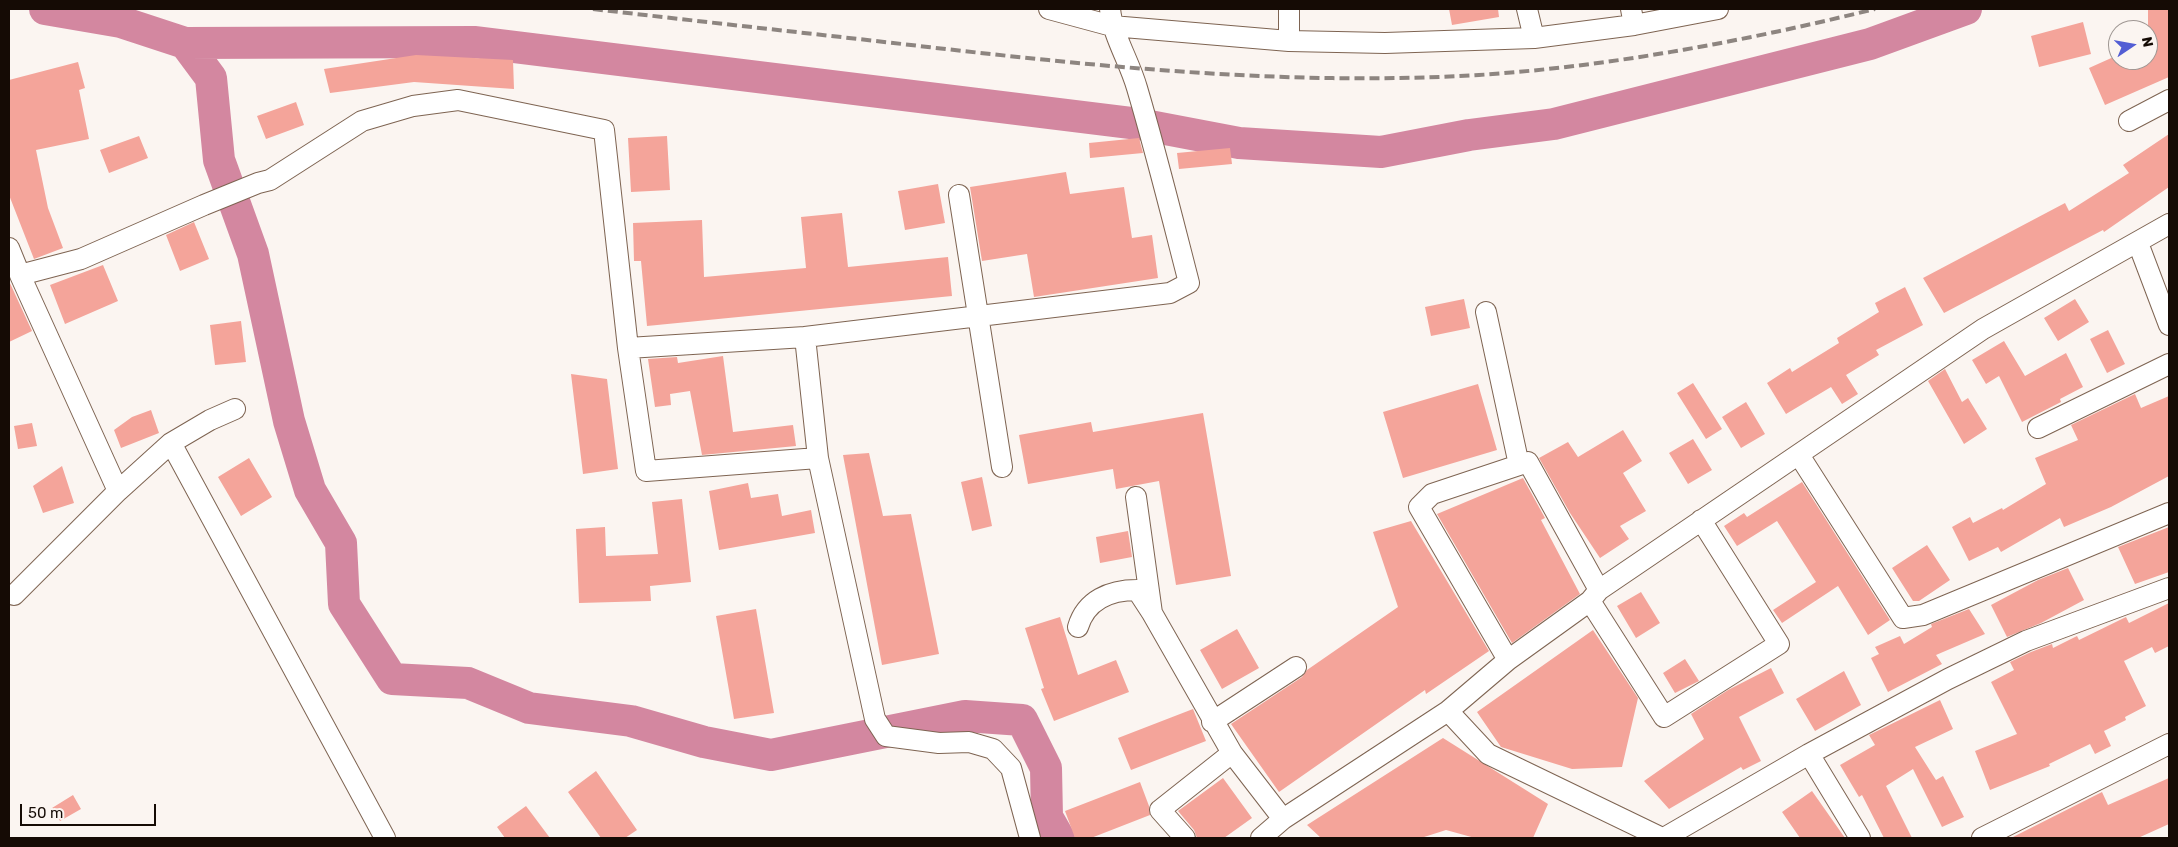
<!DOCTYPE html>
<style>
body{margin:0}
#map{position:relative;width:2178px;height:847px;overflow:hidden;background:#fbf5f1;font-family:Rubik,sans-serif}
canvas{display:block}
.frame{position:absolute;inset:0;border:10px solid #150b05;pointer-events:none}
.north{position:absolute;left:2108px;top:20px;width:50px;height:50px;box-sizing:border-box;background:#fbf5f1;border:1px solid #9f9793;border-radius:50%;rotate:78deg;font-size:14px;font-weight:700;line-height:20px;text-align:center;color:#150b05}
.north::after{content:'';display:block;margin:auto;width:18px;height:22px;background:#535ed4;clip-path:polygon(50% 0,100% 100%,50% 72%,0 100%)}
.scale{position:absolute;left:20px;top:804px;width:136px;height:22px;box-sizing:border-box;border:2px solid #150b05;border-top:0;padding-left:6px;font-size:15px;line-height:18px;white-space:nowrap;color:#150b05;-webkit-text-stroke:4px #fbf5f1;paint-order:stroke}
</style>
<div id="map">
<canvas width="2178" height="847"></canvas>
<div class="frame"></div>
<div class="north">N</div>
<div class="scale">50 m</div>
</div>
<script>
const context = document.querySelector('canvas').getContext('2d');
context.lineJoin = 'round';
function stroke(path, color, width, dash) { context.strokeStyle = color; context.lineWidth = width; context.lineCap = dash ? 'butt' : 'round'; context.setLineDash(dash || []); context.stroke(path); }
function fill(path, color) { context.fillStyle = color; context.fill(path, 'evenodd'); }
const river = new Path2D(`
 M45 9 121 22 185 43 474 42 1139 124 1239 143 1381 152 1469 135 1554 124 1870 44 1966 9
 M185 43 211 78 219 160 253 254 289 421 310 490 341 543 344 604 392 679 468 683 529 708 631 721 704 742 771 755 965 716 1022 720 1046 768 1047 817 1059 838`);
const building = new Path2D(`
 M1449 9H1498L1499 17 1452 25Z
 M2148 9H2169V77L2105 105 2089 68 2118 55V60H2148Z
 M2083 22 2091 54 2039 67 2031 36Z
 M416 55 513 60 514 89 414 82 330 93 324 69Z
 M78 62 85 88 79 90 89 139 36 150 48 208 63 248 34 259 9 195V80Z
 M296 102 304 125 266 139 257 116Z
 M2169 134V187L2104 232 2103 230 1944 313 1923 278 2065 203 2069 211 2129 173 2123 165Z
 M139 136 148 158 109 173 100 150Z
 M667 136 670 190 631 192 628 138Z
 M1139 138 1143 153 1090 158 1089 143Z
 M1230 148 1232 164 1179 169 1177 153Z
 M1066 172 1070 194 1124 187 1132 238 1152 235 1158 278 1034 297 1027 254 982 261 970 187Z
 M938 184 945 223 905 230 898 191Z
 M842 213 848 267 948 257 952 296 647 326 641 261H634L633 223 702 220 704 277 806 268 801 217Z
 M194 222 209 259 180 271 166 235Z
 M103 265 118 301 65 324 50 285Z
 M9 281 32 331 9 342Z
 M1905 287 1923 325 1876 350 1879 355 1846 375 1858 394 1842 404 1831 387 1786 414 1767 383 1790 368 1792 372 1839 343 1837 338 1879 312 1875 303Z
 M1464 299 1470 328 1431 336 1425 307Z
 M2075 299 2089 322 2058 341 2044 318Z
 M241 321 246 362 215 365 210 325Z
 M2108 330 2125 364 2107 373 2090 339Z
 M2004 341 2025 376 2066 353 2083 387 2060 399 2061 402 2022 422 1999 376 1986 384 1972 360Z
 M723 356 733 432 793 425 796 446 702 455 690 391 670 394 671 405 655 407 648 359 677 357 678 363Z
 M1945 369 1962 402 1968 398 1987 429 1964 444 1928 381Z
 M571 374 607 379 618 469 583 474Z
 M1693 383 1722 429 1706 439 1677 393Z
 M1478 384 1497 450 1403 478 1383 412Z
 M2135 394 2141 408 2169 396V476L2111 507 2064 527 2060 518 2001 552 1998 547 1969 561 1952 527 1970 517 1973 523 2002 508 2003 510 2046 484 2035 458 2078 440 2071 425Z
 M1746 402 1765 434 1741 448 1722 417Z
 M151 410 159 433 121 448 114 430 132 417Z
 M1203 413 1231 576 1176 585 1159 481 1116 489 1113 469 1028 484 1019 435 1091 422 1093 432Z
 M32 423 37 446 18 449 14 426Z
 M1623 430 1642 461 1623 473 1646 511 1620 526 1629 539 1600 558 1570 513 1539 458 1568 442 1578 457Z
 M1693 439 1712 470 1688 484 1669 453Z
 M869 453 883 516 911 514 939 654 882 665 843 455Z
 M249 458 272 497 241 516 218 477Z
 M62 466 74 503 43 513 33 486Z
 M982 477 992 526 972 531 961 482Z
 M1523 478 1545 518 1541 520 1580 594 1512 643 1437 514Z
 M1802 482 1890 620 1868 635 1838 586 1782 623 1773 610 1816 582 1777 521 1737 546 1724 526 1744 513 1747 517Z
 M748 483 751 498 778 494 782 516 811 510 815 533 719 550 709 491Z
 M682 499 691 582 650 586 651 601 579 603 576 529 605 527 606 556 658 554 652 502Z
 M1411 521 1489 651 1426 694 1425 690 1279 792 1231 724 1302 677 1307 670 1398 607 1373 532Z
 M2169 527V572L2135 584 2118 547Z
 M1128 531 1132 557 1100 563 1096 537Z
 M1927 545 1950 580 1919 601H1913L1892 568Z
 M2068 568 2084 600 2041 623 2007 637 1991 605 2038 580Z
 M1641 592 1660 623 1636 638 1617 606Z
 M2169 603V646L2155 653 2152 647 2124 661 2146 706 2125 717 2126 720 2104 731 2111 746 2095 754 2090 744 2049 764 2050 766 1990 790 1975 751 2017 734 1991 682 2014 670 2010 662 2031 652 2052 644 2053 648 2077 636 2079 640 2126 617 2129 623Z
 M756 609 774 713 734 719 716 616Z
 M1969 609 1985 634 1936 655 1942 664 1888 692 1871 658 1879 654 1875 647 1900 636 1904 644 1932 627 1931 624Z
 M1060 617 1078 675 1116 660 1129 692 1054 721 1041 689 1044 688 1025 628Z
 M1237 629 1259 668 1222 689 1200 650Z
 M1593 630 1638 698 1622 767 1572 769 1501 747 1477 712Z
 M1685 659 1699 681 1675 693 1663 673Z
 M1771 668 1784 693 1739 717 1761 761 1743 770 1741 767 1669 809 1644 781 1704 739 1691 714 1728 690Z
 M1844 671 1861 705 1815 731 1796 699Z
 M1940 700 1953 729 1915 747 1936 780 1943 776 1964 817 1942 827 1913 769 1886 786 1912 838H1884L1862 795 1859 797 1840 765 1875 745 1869 735Z
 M1193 709 1206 741 1131 770 1118 738Z
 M1443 738 1548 804 1533 838H1475L1446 830 1421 838H1321L1307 825Z
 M596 771 637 830 625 838H601L568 792Z
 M1223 778 1252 818 1224 838H1197L1194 830 1178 811Z
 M2169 778V824L2138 838H2011L2102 792 2108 805Z
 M1140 782 1149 806 1150 815 1091 838H1075L1065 811Z
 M1812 791 1845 838H1800L1782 812Z
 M73 795 81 809 60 821 52 808Z
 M526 806 550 838H505L497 827Z`);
const minor = new Path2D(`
 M1049 9 1112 26 1289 41V9
 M1527 9 1534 38
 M1634 25 1718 9
 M1289 41 1385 43 1534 38 1634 25 1631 9
 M2129 121 2169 100
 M959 195 1002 467
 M2138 243 2169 325
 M9 248 20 275 81 259 204 205 258 183 270 180 362 121 413 106 458 100 604 130 628 348 646 471 818 458 805 337 1170 293 1189 283C1172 217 1156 152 1137 88 1129 60 1113 37 1110 9
 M20 275 118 491
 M1486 312 1519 465
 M628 348 805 337
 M2038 428 2169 364
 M171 443 385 838
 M1799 455 1903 618 1923 615 2169 513
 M818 458 875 719 886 736 939 743 969 742 993 749 1011 768 1030 838
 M14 595 118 491 171 443 210 420 235 409
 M1590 601 1664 717 1779 644 1701 520
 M1152 613 1232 753 1283 819
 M1078 627C1086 600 1110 590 1137 590L1152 613 1136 497
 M1508 660 1419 507 1432 494 1528 462 1599 590
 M1448 711 1488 754 1662 838
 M1212 722 1296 667
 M1809 754 1860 838
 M1185 838 1160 810 1232 753
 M1261 838 1283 819 1448 711 1508 660 1590 601 1599 590 1983 329 2169 224
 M1664 838 1809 754 1948 679 2026 641 2169 588
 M1982 838 2169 744`);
const rail = new Path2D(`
 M593 9C704 22 816 34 928 47 1111 68 1295 86 1479 75 1613 66 1745 41 1875 9`);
stroke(river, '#d387a0', 32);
fill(building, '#f4a49a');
stroke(minor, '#7e6452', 22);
stroke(minor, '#fff', 20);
stroke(rail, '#8d8580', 4, [10, 5]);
</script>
